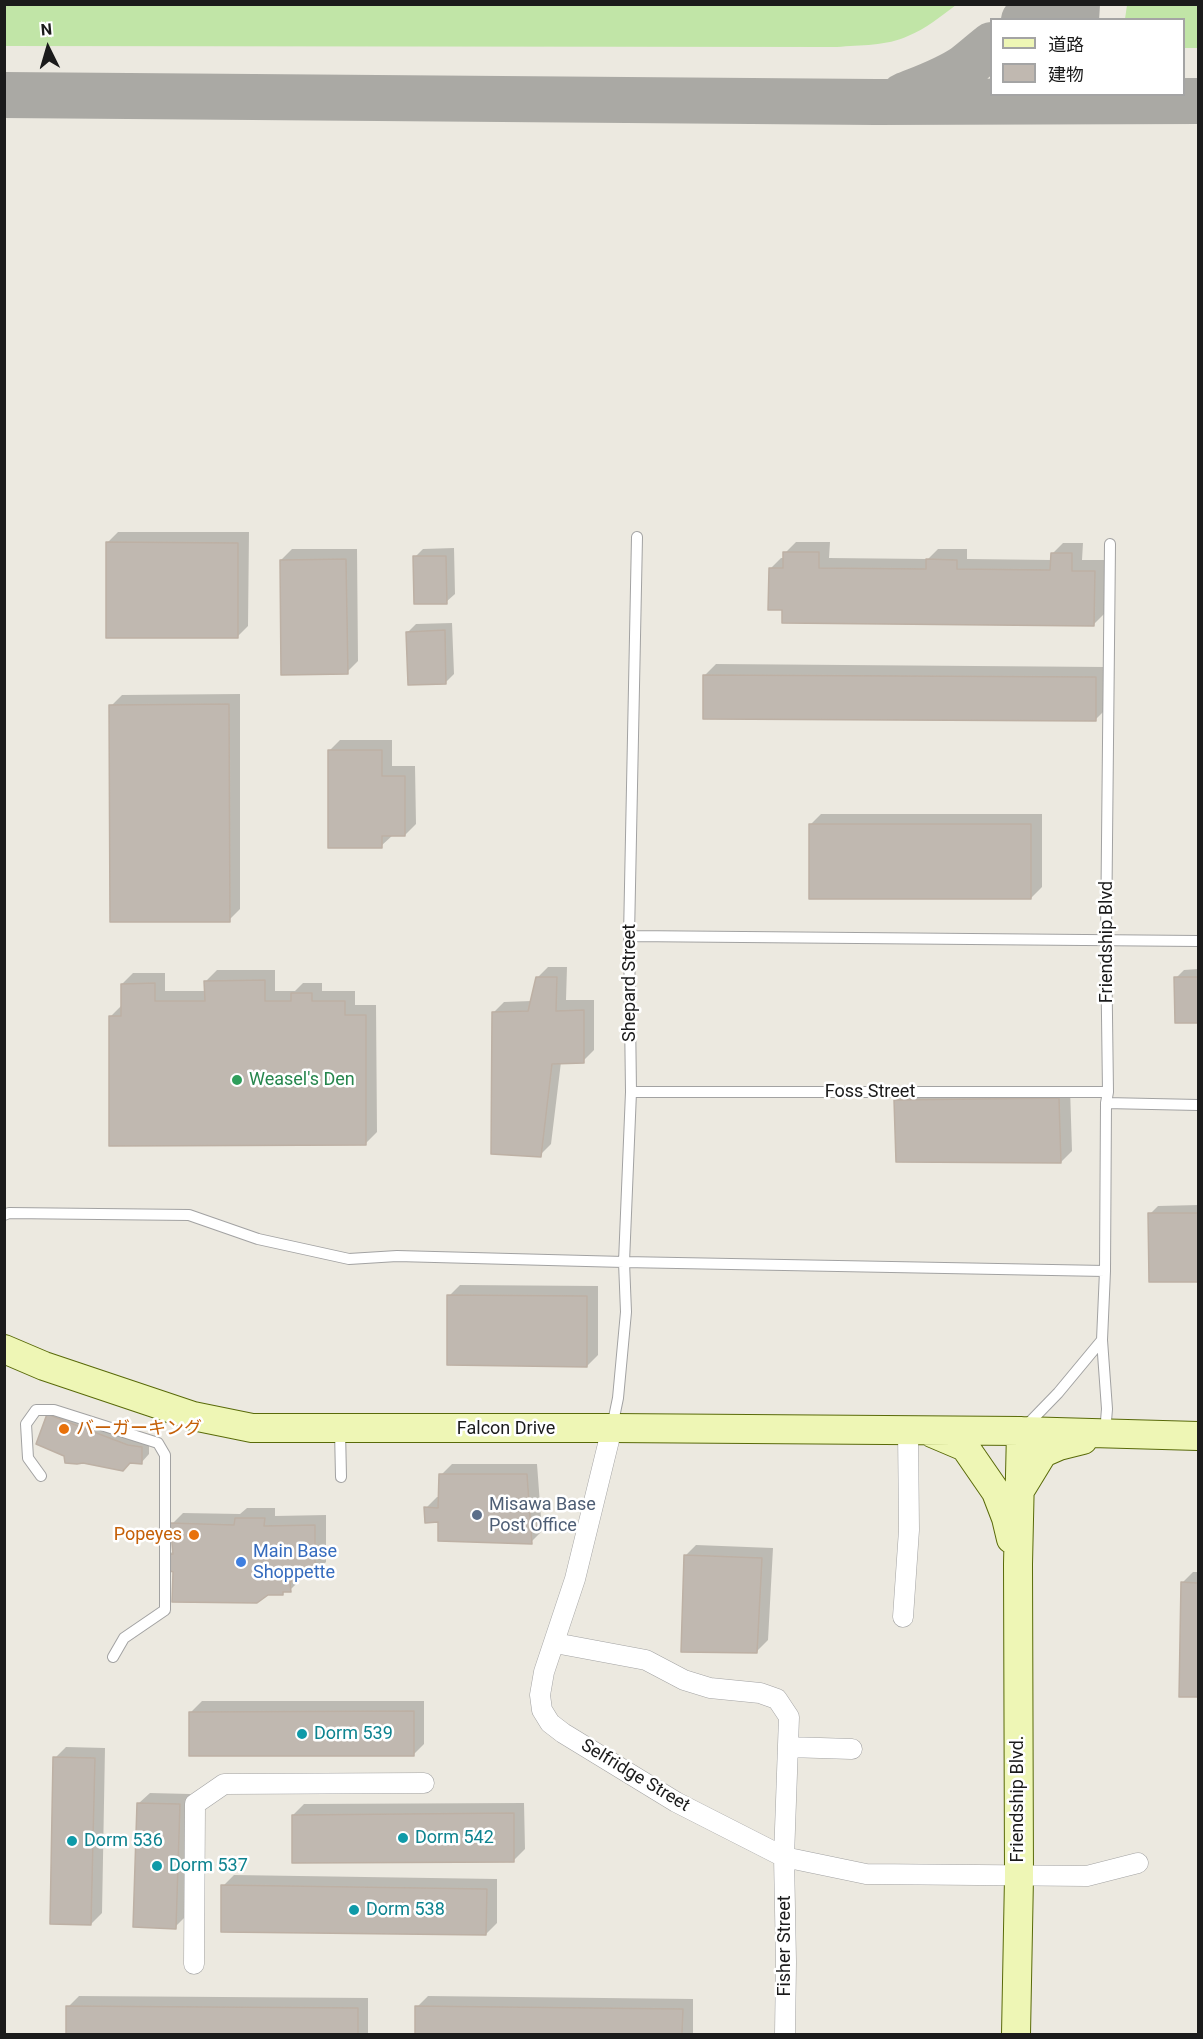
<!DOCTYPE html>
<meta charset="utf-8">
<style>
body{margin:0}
#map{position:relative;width:1203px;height:2039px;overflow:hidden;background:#ece9e0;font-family:Roboto,"Noto Sans JP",sans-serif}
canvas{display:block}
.frame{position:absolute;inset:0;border:6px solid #1b1b1b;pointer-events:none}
.legend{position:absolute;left:990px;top:18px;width:195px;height:78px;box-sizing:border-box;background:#fff;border:2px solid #a4a4a4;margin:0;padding:8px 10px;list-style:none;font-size:18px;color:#1b1b1b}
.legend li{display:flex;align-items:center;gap:12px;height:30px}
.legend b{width:30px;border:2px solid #a4a4a4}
.north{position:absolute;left:18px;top:18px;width:60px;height:60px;-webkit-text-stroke:4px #fff;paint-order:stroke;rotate:355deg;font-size:16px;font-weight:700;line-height:24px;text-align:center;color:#1b1b1b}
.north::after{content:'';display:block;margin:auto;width:21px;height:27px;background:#1b1b1b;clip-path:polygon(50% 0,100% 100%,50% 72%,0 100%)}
</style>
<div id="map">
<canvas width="1203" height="2039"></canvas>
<div class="frame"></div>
<ul class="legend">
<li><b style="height:8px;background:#eef6b5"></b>道路</li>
<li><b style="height:16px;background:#c0b8b0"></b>建物</li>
</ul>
<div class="north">N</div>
</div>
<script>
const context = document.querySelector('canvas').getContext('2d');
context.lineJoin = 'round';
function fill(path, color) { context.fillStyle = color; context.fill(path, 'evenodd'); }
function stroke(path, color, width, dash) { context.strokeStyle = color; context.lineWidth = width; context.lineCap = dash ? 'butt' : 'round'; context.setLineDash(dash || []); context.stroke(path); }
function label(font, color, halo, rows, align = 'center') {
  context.font = font + ' Roboto,"Noto Sans JP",sans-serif'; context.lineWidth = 5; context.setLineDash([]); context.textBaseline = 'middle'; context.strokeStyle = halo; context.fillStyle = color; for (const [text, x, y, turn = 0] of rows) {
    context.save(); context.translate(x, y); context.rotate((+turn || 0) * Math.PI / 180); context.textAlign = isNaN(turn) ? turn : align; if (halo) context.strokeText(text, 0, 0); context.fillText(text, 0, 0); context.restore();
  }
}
const grass = new Path2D(`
 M5 4H956V5C941 16 926 29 908 36 887 46 860 45 837 47L5 46Z
 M1127 5H1198V48H1184V20L1125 19Z`);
const shadow = new Path2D(`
 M118 532H249L248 626 237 637 107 543Z
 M796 542H830L829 558 928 559 938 549H967V559L1052 560V554L1063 543H1083L1082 560H1105V613L1094 624 784 609 770 569 781 558H785V553Z
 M454 548 455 594 446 602 415 557 423 549Z
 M292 549H357L358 661 347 672 281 560Z
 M452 623 454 674 446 682 408 632 416 624Z
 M716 664 1107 667 1106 709 1095 720 705 675Z
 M240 694V909L229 920 111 706 122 695Z
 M340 740H392V766H415L416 824 405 835H393L381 846 329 751Z
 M821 814H1042V887L1031 898 810 825Z
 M548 967H567L566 1000H594V1050L583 1061 561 1062 551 1144 540 1155 493 1013 504 1002 531 1001 537 978Z
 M1198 969V1022H1176V978L1184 970Z
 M217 970H275V991H295L303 983H322V991H355V1005H376L377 1132 366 1143 110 1017 121 1006 122 984 133 973H165V991H206V981Z
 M1070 1088 1072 1151 1061 1162 896 1100 906 1090Z
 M1198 1205V1280L1151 1281 1150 1214 1158 1206Z
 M460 1285 598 1286V1355L587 1366 449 1296Z
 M57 1407 149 1440V1454L141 1463 49 1415Z
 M452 1464H537L542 1531 531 1542 439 1520 426 1508 437 1497H440L441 1475Z
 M247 1508H275V1516L326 1515V1562L315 1573H300L301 1579 290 1590H286L282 1594 174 1571 169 1555 174 1550 172 1524 183 1513 240 1514Z
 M696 1545 773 1548 768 1640 757 1651 685 1556Z
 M1193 1572H1198V1696L1181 1695 1182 1583Z
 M202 1701H424V1744L413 1755 191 1712Z
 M66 1747 105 1748 102 1913 91 1924 55 1758Z
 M150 1793 190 1794 186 1916 175 1927 139 1803Z
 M524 1803 525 1849 514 1860 293 1815 304 1804Z
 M234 1875 497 1879V1923L486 1934 223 1886Z
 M79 1996 368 1998V2034H68V2007Z
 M428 1996 693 1999V2034H416L417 2007Z`);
const taxiway = new Path2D(`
 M1024 20 1044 4
 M1076 20 1077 4
 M4 95 876 102 1198 101
 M903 96C925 87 946 80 965 67 974 60 983 52 992 45`);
const building = new Path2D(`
 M106 542 238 543V638H106Z
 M783 552H819V568L926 569V559L957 560V569L1050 570 1051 553H1072V571H1095L1094 626 782 623V610H768L769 568H783Z
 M413 556H446L447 604H414Z
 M346 559 348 674 281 675 280 560Z
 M445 630 446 684 408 685 406 632Z
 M703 675 1096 677V721L703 719Z
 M229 704 230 922H110L109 705Z
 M328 750H382V776H405V836H382V848H328Z
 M809 824H1031V899H809Z
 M536 977H557L556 1011 584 1010V1063L552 1064 541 1157 491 1154 492 1012 528 1011Z
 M1174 977H1198V1023H1175Z
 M265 980V1001H291V993H312V1001H345V1015H366V1145L109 1146V1016H121V984L155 983V1001H205L204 981Z
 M1059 1098 1061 1163 896 1162 894 1100Z
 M1148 1213H1198V1282H1149Z
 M447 1295 587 1296V1367L447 1365Z
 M47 1414 128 1445 142 1447V1464L130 1463 123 1471 83 1463 77 1464 65 1463 64 1456 36 1444Z
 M439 1474H527L532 1544 438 1541V1522L425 1523 424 1507 438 1508Z
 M235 1518H265L264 1526 315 1525V1574H291L294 1581 290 1582 291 1592H283V1595H268L257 1603 172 1602 173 1572 168 1570 167 1555 173 1554 170 1523 234 1525Z
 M684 1555 762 1558 757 1653 681 1652Z
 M1181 1582 1198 1583V1697H1179Z
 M414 1711V1756H189V1712Z
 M53 1757 95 1758 91 1925 50 1924Z
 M137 1803 180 1804 176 1929 133 1927Z
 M514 1813V1862L292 1863V1815Z
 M221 1885 487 1889 486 1935 221 1932Z
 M66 2006 358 2008V2034H66Z
 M415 2006 683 2009 682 2034H415Z`);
const lane = new Path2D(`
 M629 936 1198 941
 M631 1092H1108
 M1106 1103 1198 1105
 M4 1215 9 1213 189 1215 258 1239 349 1259 397 1256 624 1262 1105 1271
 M612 1427 618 1398 626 1312 624 1262 631 1092 629 936 637 537
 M1025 1427 1058 1393 1102 1340
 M340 1430 341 1477
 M1105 1433 1107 1409 1102 1340 1105 1271 1106 1103 1108 1092 1106 941 1110 544
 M41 1476 28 1458 26 1424 36 1410H54L158 1443 165 1455V1610L124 1638 113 1657`);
const street = new Path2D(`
 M612 1428 575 1579 544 1672 540 1695 542 1710 550 1723 563 1733 676 1802 784 1857 866 1874 1087 1876 1138 1863
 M903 1617 909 1530 908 1430
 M555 1643 646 1660 684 1680 710 1688 760 1693 777 1699 789 1717 784 1857 786 1962 785 2034
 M788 1747 852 1749
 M194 1964 195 1804 224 1784 424 1783`);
const secondary = new Path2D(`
 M4 1349 44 1366 193 1416 252 1428H612L1021 1431 1198 1436
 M932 1433 965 1447 996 1492 1006 1518 1011 1539
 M1021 1489 1043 1453 1059 1446 1083 1440
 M1016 2034 1019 1877 1018 1564 1021 1431`);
const markers = [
 [237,1080,6,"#2e9e5b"],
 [64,1429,6,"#e8710a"],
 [477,1515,6,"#5c6f8a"],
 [194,1535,6,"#e8710a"],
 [241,1562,6,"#3f7fe0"],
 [302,1734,6,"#0f9aa8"],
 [403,1838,6,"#0f9aa8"],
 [72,1841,6,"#0f9aa8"],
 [157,1866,6,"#0f9aa8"],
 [354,1910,6,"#0f9aa8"]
];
const streetNames = [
 ["Friendship Blvd",1107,942,-90],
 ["Shepard Street",630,983,-90],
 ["Foss Street",870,1092],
 ["Falcon Drive",506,1429],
 ["Selfridge Street",635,1776,31],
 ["Friendship Blvd.",1018,1799,-90],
 ["Fisher Street",785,1946,-90]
];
const leisureNames = [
 ["Weasel's Den",249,1080]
];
const foodNames = [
 ["バーガーキング",76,1429],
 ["Popeyes",182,1535,"right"]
];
const serviceNames = [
 ["Misawa Base",489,1505],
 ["Post Office",489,1526]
];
const shopNames = [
 ["Main Base",253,1552],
 ["Shoppette",253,1573]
];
const cultureNames = [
 ["Dorm 539",314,1734],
 ["Dorm 542",415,1838],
 ["Dorm 536",84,1841],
 ["Dorm 537",169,1866],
 ["Dorm 538",366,1910]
];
fill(grass, '#c1e5a7');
fill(shadow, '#0003');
stroke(taxiway, '#aaa9a4', 46);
fill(building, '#c0b8b0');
stroke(building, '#bdb0a4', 1.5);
stroke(lane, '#a2a2a2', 12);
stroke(street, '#a2a2a2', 21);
stroke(secondary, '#596a09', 30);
stroke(lane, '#fff', 10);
stroke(street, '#fff', 20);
stroke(secondary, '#eef6b5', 28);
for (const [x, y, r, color] of markers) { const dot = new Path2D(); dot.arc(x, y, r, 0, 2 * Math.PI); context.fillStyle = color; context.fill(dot); stroke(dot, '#fff', 2); }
label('18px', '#1b1b1b', '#fff', streetNames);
label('18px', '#27864d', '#fff', leisureNames, 'left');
label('18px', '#c56008', '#fff', foodNames, 'left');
label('18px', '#4e5e75', '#fff', serviceNames, 'left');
label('18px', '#366cbe', '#fff', shopNames, 'left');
label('18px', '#0d838f', '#fff', cultureNames, 'left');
</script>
